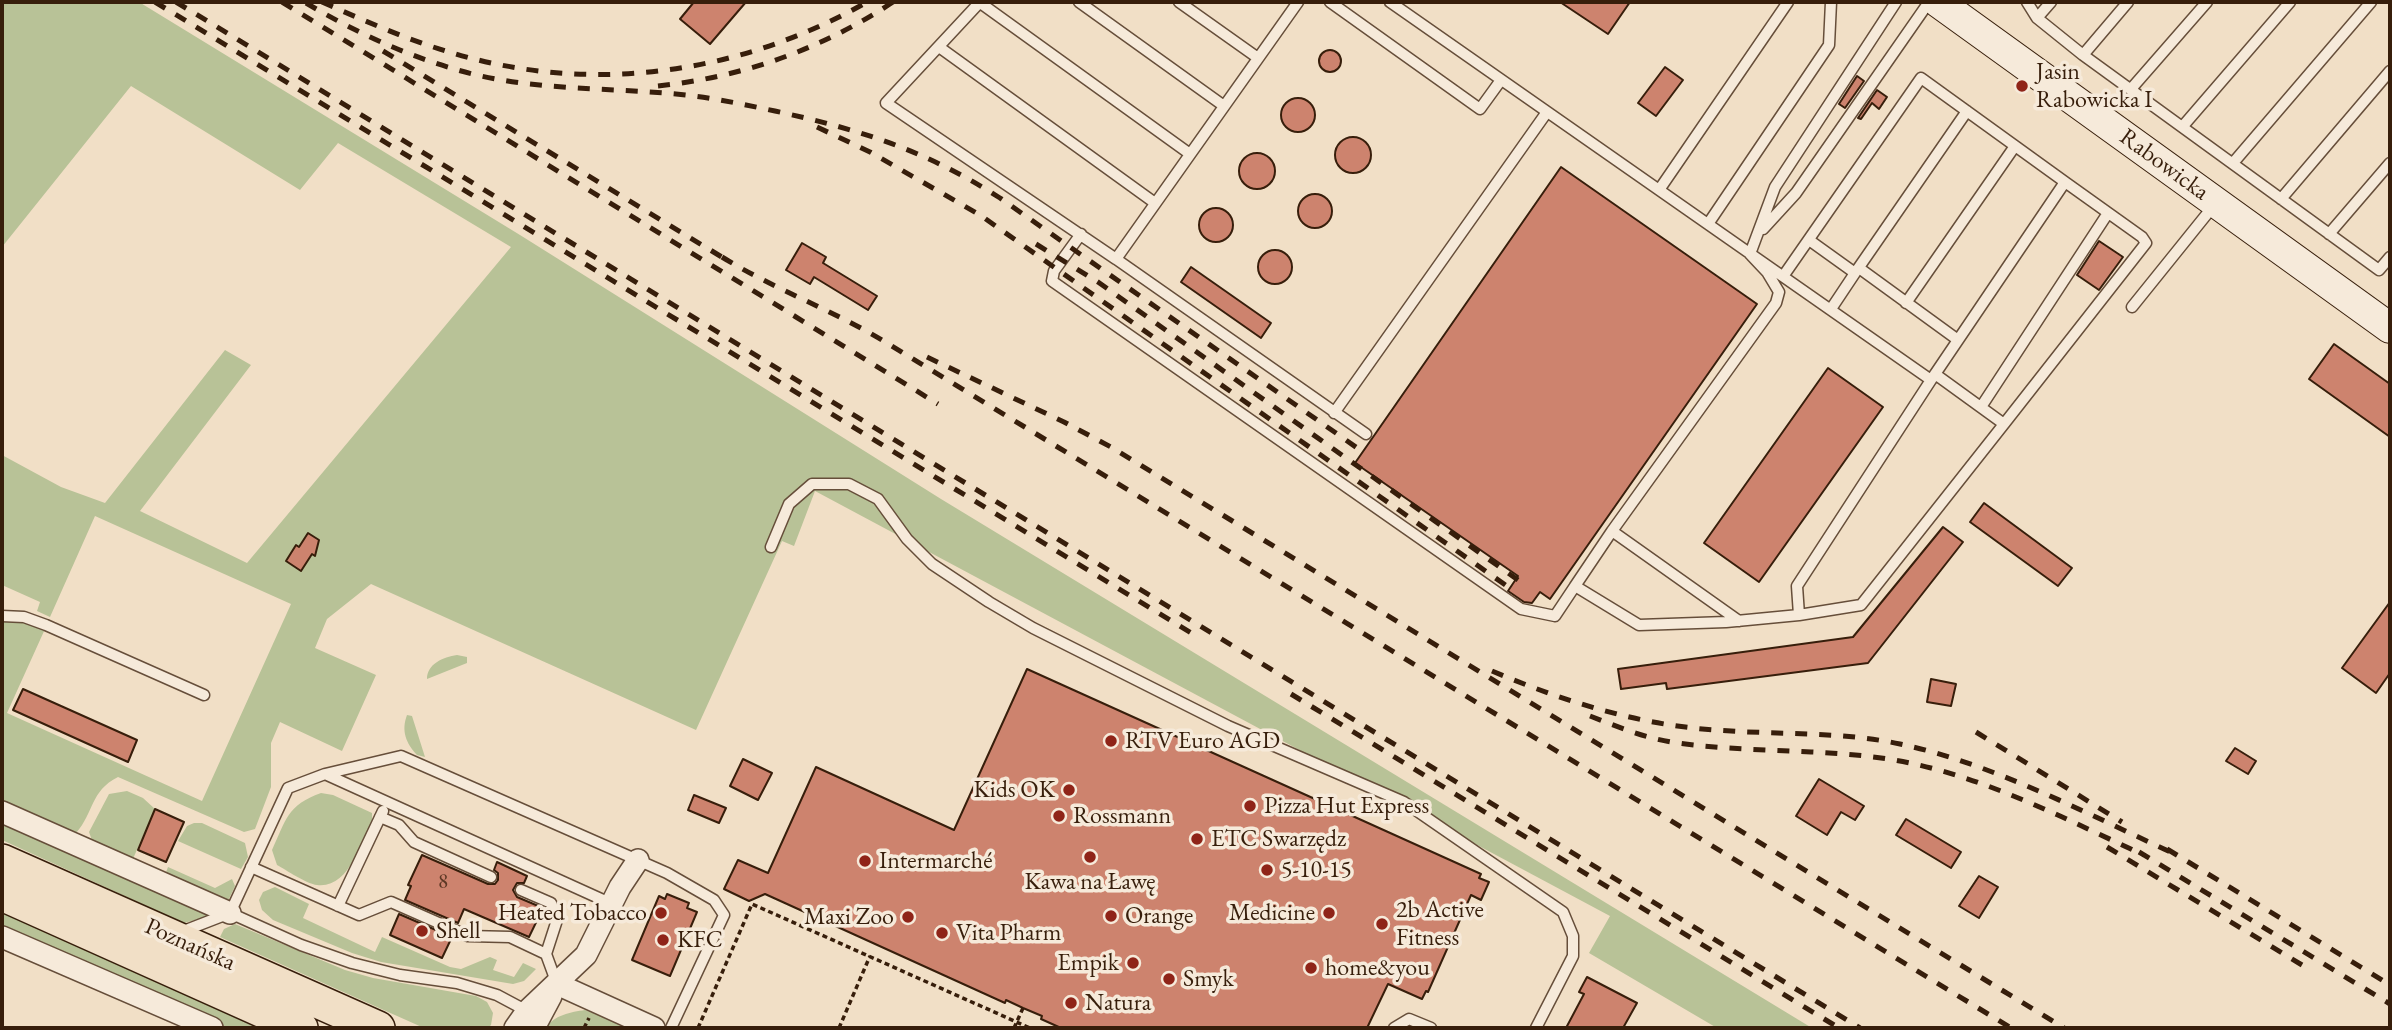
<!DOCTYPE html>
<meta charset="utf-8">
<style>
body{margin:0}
#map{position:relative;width:2392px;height:1030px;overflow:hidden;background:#f1dfc6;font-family:"EB Garamond",serif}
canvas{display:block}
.frame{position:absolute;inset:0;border:4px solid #371e0b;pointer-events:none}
</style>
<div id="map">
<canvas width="2392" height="1030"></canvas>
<div class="frame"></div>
</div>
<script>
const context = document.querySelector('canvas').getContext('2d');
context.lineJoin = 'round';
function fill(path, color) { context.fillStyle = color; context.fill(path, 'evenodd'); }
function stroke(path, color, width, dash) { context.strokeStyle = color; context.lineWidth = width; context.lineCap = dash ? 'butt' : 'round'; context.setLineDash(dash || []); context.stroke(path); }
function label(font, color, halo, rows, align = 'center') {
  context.font = font + ' "EB Garamond",serif'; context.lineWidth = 7; context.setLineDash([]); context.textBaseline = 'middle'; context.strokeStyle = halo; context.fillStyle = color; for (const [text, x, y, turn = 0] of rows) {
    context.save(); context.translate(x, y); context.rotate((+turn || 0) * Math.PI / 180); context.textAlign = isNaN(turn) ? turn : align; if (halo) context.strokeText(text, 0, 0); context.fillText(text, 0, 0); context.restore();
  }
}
const green = new Path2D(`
 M2 2H139L520 235 941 499 1812 1028H1717L1589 953 1610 916 815 491 794 546 782 541 696 730 371 584 327 619 315 648 376 675 342 751 280 722 271 743V787L255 829 244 832 118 777C90 791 94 813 76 833L2 803V618L5 617 45 629 7 713 202 801 291 604 95 516 50 617 37 611 40 602 2 585V455L61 487 105 503 225 350 251 365 140 511 247 563 511 247 338 143 300 190 131 86 2 247Z
 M457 655 467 657V663L427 679C427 664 443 657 457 655Z
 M407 715 412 716 425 757 417 755C406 743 401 731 407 715Z
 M127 791 143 798 155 809 132 861 93 843 89 832 109 794Z
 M321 793 333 795 372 813V821C361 842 349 889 317 885 307 884 286 870 277 865L272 850C286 820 287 805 321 793Z
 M2 819 213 915 184 923 2 840Z
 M194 823H202L245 843 248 857 241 869 178 841 187 826Z
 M168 867 215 888 232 879 235 886 228 901 165 875Z
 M275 887 309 904 303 918 375 952 382 937 450 967 461 969 490 957 497 960 493 970 514 977 523 963 536 969 524 981 513 984 381 962 352 953 273 920 262 910 259 900 263 892Z
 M2 906 273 1028H229L2 928Z
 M235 924 345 970 373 978 476 996 487 1002 493 1013 491 1025 488 1028H424L220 937 224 929Z
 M585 1010 631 1028H546C554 1015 571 1012 585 1010Z`);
const building = new Path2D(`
 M694 2H746L710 44 680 19Z
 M1560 2H1630L1608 34Z
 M1319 61a11 11 0 1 1 22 0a11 11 0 1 1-22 0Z
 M1665 67 1683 80 1656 116 1638 103Z
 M1857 76 1864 81 1845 108 1839 104Z
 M1877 90 1887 97 1879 109 1872 103 1861 119 1858 118Z
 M1281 115a17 17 0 1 1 34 0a17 17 0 1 1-34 0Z
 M1335 155a18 18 0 1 1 36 0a18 18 0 1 1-36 0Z
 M1239 171a18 18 0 1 1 36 0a18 18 0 1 1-36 0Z
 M1561 167 1757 304 1550 599 1540 592 1532 603 1524 602 1508 591 1518 576 1355 463Z
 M1298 211a17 17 0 1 1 34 0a17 17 0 1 1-34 0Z
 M1199 225a17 17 0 1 1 34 0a17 17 0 1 1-34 0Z
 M2099 241 2123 257 2099 290 2077 275Z
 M802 243 826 257 823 263 877 296 868 310 814 277 810 284 786 270Z
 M1258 267a17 17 0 1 1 34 0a17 17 0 1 1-34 0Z
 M1191 267 1271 323 1261 338 1181 282Z
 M2334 344 2390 384V437L2309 379Z
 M1828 368 1883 407 1759 582 1704 543Z
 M1984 503 2072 568 2058 586 1970 522Z
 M1943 527 1963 542 1868 663 1667 689 1666 683 1621 689 1618 669 1853 637Z
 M308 533 319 540 315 556 312 554 301 571 286 561 296 545 299 547Z
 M2390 602V673L2376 693 2342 668Z
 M1027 669 1481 874 1479 878 1489 882 1481 900 1471 895 1428 992 1426 991 1422 999 1388 984 1367 1028H1061L1041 1019 1042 1016 1023 1008 1006 1000 1005 1003 765 894 749 901 724 889 738 860 768 873 816 767 954 830Z
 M1931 679 1956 684 1951 706 1927 702Z
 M23 689 137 740 128 762 13 710Z
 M2235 748 2256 761 2248 774 2226 761Z
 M743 759 772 773 758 800 730 786Z
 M1819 779 1864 806 1855 820 1841 812 1827 835 1796 816Z
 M694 795 726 808 719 823 688 810Z
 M155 809 184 822 166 862 138 850Z
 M1906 819 1961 852 1951 868 1896 835Z
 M422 855 488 884H495L498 880V873L494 870 497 862 527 876 524 883H517L513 890 517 897 543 908 529 937 464 909 458 923 405 900 411 886 408 885Z
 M1979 876 1998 887 1979 918 1959 906Z
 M667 894 689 903 687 908 697 912 670 976 632 960 659 896 665 899Z
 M399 914 452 937 442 958 390 935Z
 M1587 977 1637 1003 1623 1028H1566L1584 994 1579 992Z`);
const path = new Path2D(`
 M584 1028 589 1018
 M698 1028 752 904 1030 1028
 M839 1028 870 956
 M1014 1028 1023 1008`);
const lane = new Path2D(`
 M979 2 1190 154
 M980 2 886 103 1116 259 1298 2
 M1079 2 1224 106
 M1179 2 1258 58
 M1330 2 1480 109 1501 80
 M1390 2 1931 380 1797 586 1799 615 1726 622 1639 625 1575 586 1612 531 1776 303 1779 292 1767 272 1750 254
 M2027 2 2037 18 2083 55 2379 270 2390 257
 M2037 18 2051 2
 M939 47 1155 203
 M2083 55 2128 2
 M2131 89 2207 2
 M2183 126 2290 2
 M2233 163 2371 2
 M1659 190 1788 2
 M2281 199 2390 71
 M1708 224 1829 45 1831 2
 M1763 229 1796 193 1929 2
 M1081 234 1054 271 1052 281 1521 609 1555 616 1575 586
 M2329 234 2390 163
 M1809 240 1855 273 1967 111
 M1750 254 1775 187 1896 2
 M1116 259 1366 434
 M1859 268 1958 340
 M1784 275 1921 78 2065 182 1931 380
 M1906 303 2015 146
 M2132 307 2215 204
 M1831 309 1855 273
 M1935 374 2004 424 2146 243 2142 237 2065 182
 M1981 407 2108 213
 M1334 413 1547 112
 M1612 531 1739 621
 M771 547 789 504 812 484H849L878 499 907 539 932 564 989 602 1033 628 1228 726 1404 802 1563 912 1573 936V956L1536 1028
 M1799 615 1861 605 2004 424
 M2 616 24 617 46 625 204 695
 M325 774 612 904
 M380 817 399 825 414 842 491 877
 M251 867 359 915 391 902 468 936 510 937 546 954 557 984
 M521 890 551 903 557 920 546 954
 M338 906 383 811
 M230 913 301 945 352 963 400 975 457 983 497 995 527 1011
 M181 932 230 913 288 788 325 774 401 756 667 873 714 900 724 915 671 1028
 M1394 1028 1409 1019 1431 1028`);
const street = new Path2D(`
 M2 812 230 913
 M2 937 212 1028
 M557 984 654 1028
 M515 1028 527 1011 586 955 620 887 638 860
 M534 1028 551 996`);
const secondary = new Path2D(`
 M1938 2 2390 328`);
const primary = new Path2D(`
 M2 861 378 1028
 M2 894 301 1028`);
const rail = new Path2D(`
 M155 2 1198 637
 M176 2 1860 1028
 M282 2 938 404
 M322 2C365 21 410 41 456 54 595 95 742 73 867 2
 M306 3C360 35 420 62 481 76 545 90 611 88 676 94 709 97 742 104 775 111 861 130 925 150 1000 198L1363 452
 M383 51 730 262
 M658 86C743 77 822 49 893 2
 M817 127 870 152 980 215 1511 589
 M1036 244 1098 282 1518 580
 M722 257C774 289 830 309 882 340L2011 1028
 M927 357 1064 422 1111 447 2064 1028
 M1492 671C1563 701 1638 725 1716 730 1777 735 1840 731 1900 744 1994 764 2087 814 2175 854
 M1291 694 1839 1028
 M1590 716C1616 726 1642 737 1671 742 1742 753 1816 748 1888 759 1978 773 2063 818 2146 856
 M1976 732 2122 822
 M2107 847 2302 965
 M2167 849 2390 985
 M2139 852 2390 1004`);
const markers = [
 [2022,86,7,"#8f2418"],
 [1111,741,7,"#8f2418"],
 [1069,790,7,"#8f2418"],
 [1250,806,7,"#8f2418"],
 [1059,816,7,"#8f2418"],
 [1197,839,7,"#8f2418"],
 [1090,857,7,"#8f2418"],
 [865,861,7,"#8f2418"],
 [1267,870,7,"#8f2418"],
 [661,913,7,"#8f2418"],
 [1329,913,7,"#8f2418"],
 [1111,916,7,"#8f2418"],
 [908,917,7,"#8f2418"],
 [1382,924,7,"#8f2418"],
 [422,931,7,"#8f2418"],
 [942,933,7,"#8f2418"],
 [663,940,7,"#8f2418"],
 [1133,963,7,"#8f2418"],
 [1311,968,7,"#8f2418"],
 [1169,979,7,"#8f2418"],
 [1071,1003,7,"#8f2418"]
];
const numberNames = [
 ["8",443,882]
];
const poiNames = [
 ["Jasin",2036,72],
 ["Rabowicka I",2036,100],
 ["RTV Euro AGD",1125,741],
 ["Kids OK",1055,790,"right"],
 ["Pizza Hut Express",1264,806],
 ["Rossmann",1073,816],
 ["ETC Swarzędz",1211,839],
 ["Intermarché",879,861],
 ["5-10-15",1281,870],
 ["Kawa na Ławę",1090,882,"center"],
 ["2b Active",1396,910],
 ["Fitness",1396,938],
 ["Heated Tobacco",647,913,"right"],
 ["Medicine",1315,913,"right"],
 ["Orange",1125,916],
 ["Maxi Zoo",894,917,"right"],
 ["Shell",436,931],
 ["Vita Pharm",956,933],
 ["KFC",677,940],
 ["Empik",1119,963,"right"],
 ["home&you",1325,968],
 ["Smyk",1183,979],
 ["Natura",1085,1003]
];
const streetNames = [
 ["Rabowicka",2164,165,36],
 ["Poznańska",190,945,24]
];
fill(green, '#b8c297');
fill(building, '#cd836e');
stroke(building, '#371e0b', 2);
stroke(lane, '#664e3a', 13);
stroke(street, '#664e3a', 24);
stroke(secondary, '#371e0b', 32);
stroke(primary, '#371e0b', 36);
stroke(path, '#371e0b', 3.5, [5, 3.5]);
stroke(lane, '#f6eada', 10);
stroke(street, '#f6eada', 21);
stroke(secondary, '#f6eada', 30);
stroke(primary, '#f1dfc6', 33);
stroke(rail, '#371e0b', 5, [12, 12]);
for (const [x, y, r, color] of markers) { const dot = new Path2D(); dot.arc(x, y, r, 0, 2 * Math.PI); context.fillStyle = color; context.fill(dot); stroke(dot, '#f6eada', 2.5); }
label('21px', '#5c3724', null, numberNames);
label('24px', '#371e0b', '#f6eada', poiNames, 'left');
label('24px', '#371e0b', '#f6eada', streetNames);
</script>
